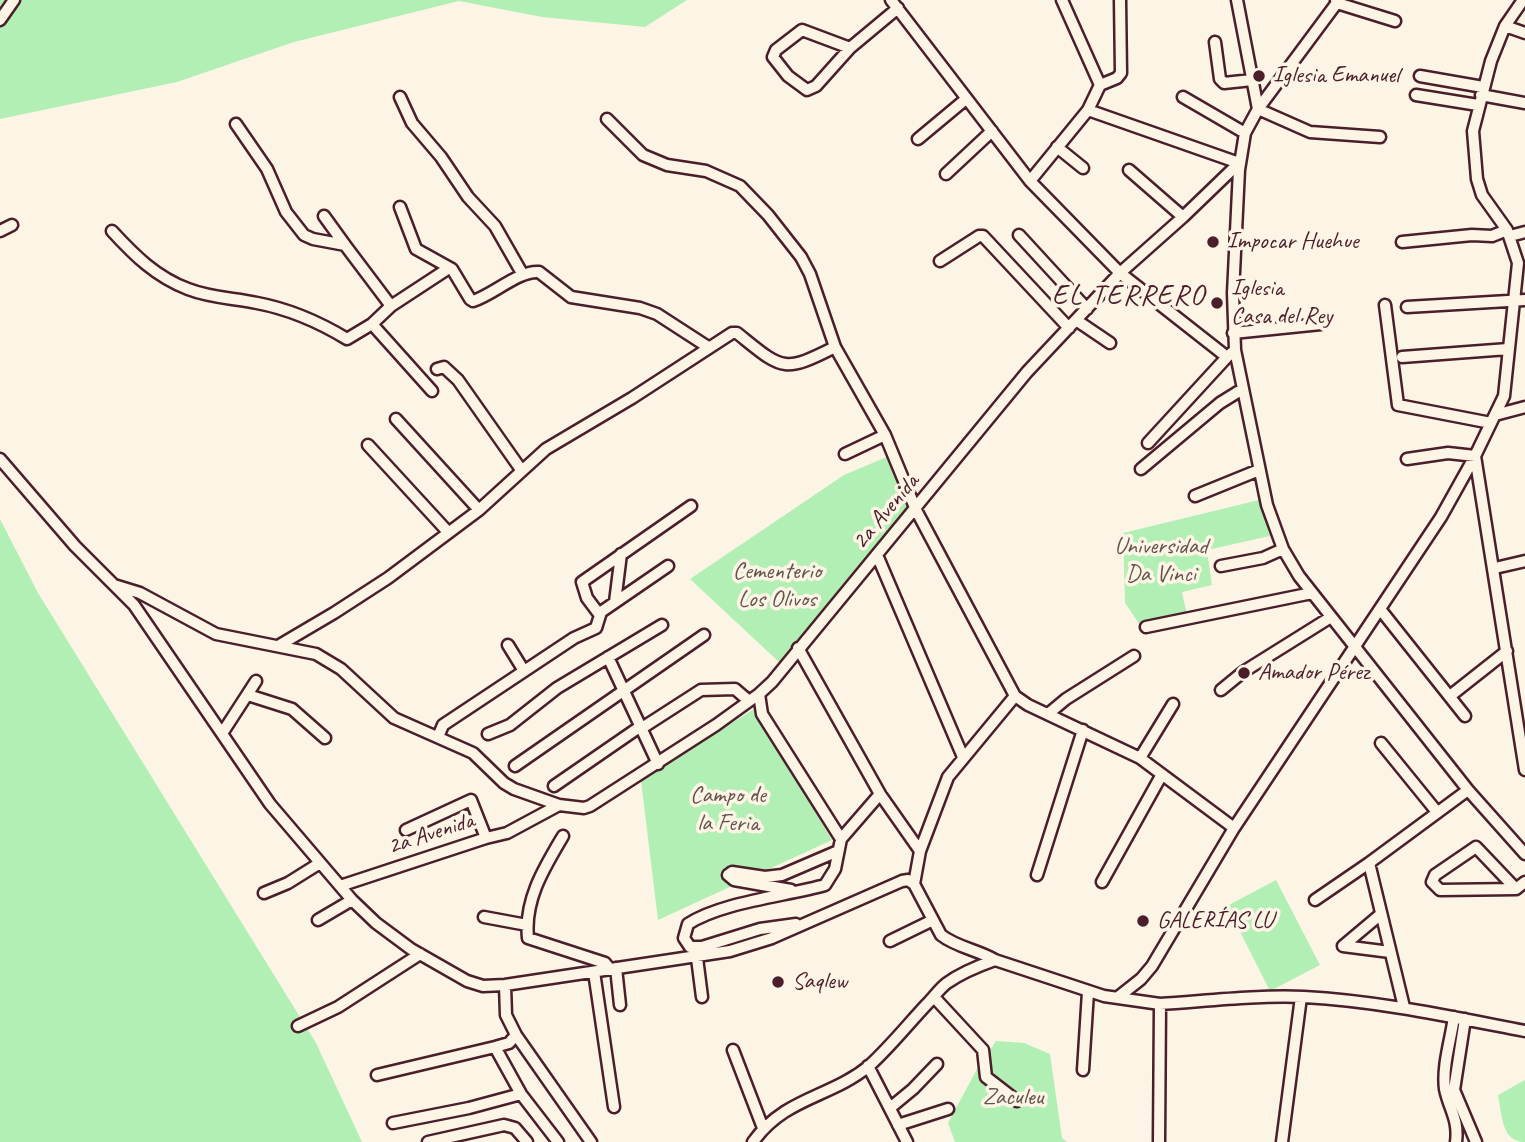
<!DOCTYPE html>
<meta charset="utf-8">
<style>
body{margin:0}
canvas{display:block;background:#fcf5e5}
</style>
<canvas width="1525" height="1142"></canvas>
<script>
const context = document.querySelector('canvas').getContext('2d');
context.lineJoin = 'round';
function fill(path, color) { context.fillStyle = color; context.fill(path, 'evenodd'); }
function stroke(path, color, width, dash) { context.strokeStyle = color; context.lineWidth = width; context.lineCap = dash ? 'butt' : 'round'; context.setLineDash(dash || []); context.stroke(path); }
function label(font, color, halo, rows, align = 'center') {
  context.font = font + ' Caveat,sans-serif'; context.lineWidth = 7; context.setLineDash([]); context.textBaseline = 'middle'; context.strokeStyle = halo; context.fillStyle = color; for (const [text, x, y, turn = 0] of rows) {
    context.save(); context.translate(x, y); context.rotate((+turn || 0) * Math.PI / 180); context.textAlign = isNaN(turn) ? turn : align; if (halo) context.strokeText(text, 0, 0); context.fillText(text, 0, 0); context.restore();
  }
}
const green = new Path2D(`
 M0 0H687L645 27 542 17 459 1 294 42 177 82 0 119Z
 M889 456 910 513 782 661 779 662 690 579 844 475Z
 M1259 500 1270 536 1207 550 1212 585 1182 592 1187 615 1140 625 1125 603 1123 533Z
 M0 519 38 593 316 1043 362 1142H0Z
 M754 709 832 840 658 920 641 781Z
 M1276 880 1320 965 1270 991 1227 906Z
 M996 1041 1024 1043 1050 1054 1062 1138 1067 1142H955L948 1123 977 1069Z
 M1525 1080V1142C1501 1142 1502 1114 1498 1095Z`);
const minor = new Path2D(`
 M891 0 1030 181 1120 273 1227 357 1235 350
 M1237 0 1258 109 1310 132 1380 137
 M1336 0 1337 3 1395 21
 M1339 0 1258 109 1245 133 1239 170 1233 293 1235 350 1267 505 1283 549 1299 576 1468 790 1525 854
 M0 20 14 0
 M1505 26 1525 33
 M1215 42 1220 79 1224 83 1252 80
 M850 48 816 86 807 90 788 76 773 57 776 50 802 30 850 48 898 8
 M1420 76 1483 87
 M1100 85 1117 78 1121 73 1120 0
 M1416 95 1478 105
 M1481 95 1525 103
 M400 97 412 123 441 157 468 197 495 226 523 275
 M1183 97 1245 133
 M1088 110 1239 163
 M607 119 643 155 667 165 706 171 740 186 768 215 801 257 810 274 835 347 885 435 916 510 1015 696 1028 705 1140 758 1234 828
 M236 124 267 169 286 212 304 235 313 239 345 245 391 306
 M918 139 966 99
 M1057 147 1083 168
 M1129 170 1183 217
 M946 174 992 131
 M1030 181 1088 110 1100 85 1062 0
 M400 207 416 249 452 269 470 299 473 301C493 295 519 270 539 272L571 297 640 308 657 314 708 347
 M324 216 345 245
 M0 231 12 225
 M112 231C134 255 156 277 188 289 211 298 233 298 257 303 289 309 319 322 347 339L372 324 391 306 449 268
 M1019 235 1087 309
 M1510 236 1525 232
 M1402 242 1472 235 1492 236 1507 230
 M940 261 979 236H983L1069 328
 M1385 305 1398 405 1491 423
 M1407 307 1525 300
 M1076 320 1110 343
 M372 324 432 391
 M1233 333 1321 324
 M1402 357 1508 349
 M437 369 444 367 458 380 522 471
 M1495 415 1525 407
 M396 419 479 510
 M1148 443 1227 357
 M368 445 448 532
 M845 454 885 435
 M0 459 75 546 134 605 270 804 352 900 376 923 411 949 467 981 483 986 505 985 730 951 772 938 902 881 908 880 914 884
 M1407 459 1448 453 1475 456 1525 770
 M1141 469 1220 403 1241 390
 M1195 496 1259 470
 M877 555 963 757
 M1221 566 1263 558 1283 549
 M1495 568 1525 561
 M114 585 140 593 216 634 316 654 341 669 394 718 473 753 504 783 514 789 559 805 584 808 590 806 716 725 759 694 772 682 1027 372 1120 273 1183 217 1239 163
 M615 602 621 554
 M1380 609 1465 716
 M599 614 587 598 582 582 691 506
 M1146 627 1312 593
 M508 645 524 671
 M278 646 334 613 388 578 479 510 546 449 632 398 732 333H737C782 369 782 374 835 347
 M798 648 880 794 920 851
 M608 657 658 764
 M1221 690 1243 672 1331 617
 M759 694 762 714 841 839
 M248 695 292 709 325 738
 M1015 696 948 777 920 851 914 884 941 935C956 947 978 950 995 960L1104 996 1160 1004C1207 1001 1256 995 1304 997 1379 1001 1452 1017 1525 1031
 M1450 696 1507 651
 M1048 714 1066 699 1134 656
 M642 728 701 690 735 689 749 701
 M223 732 256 681
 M488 734 510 725 557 688 662 625
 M438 737 443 725 574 638 596 628 601 612 668 566
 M1381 743 1437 812
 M1140 758 1173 704
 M515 766 704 635
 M554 786 641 726
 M406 830 471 800 486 838
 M563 836C544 868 524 900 528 938L605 963 610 969
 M1369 863 1404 1007
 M1037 875 1083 730
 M1102 882 1161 776
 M340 886 486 838 507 833 559 805
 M1516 889 1476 847 1435 875 1432 882 1440 890 1516 889 1525 882
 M791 890 734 880 728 875 732 872 765 877 782 875 838 851
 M264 893 288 883 320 863
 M1315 900 1369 863 1468 790
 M1381 914 1343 946 1390 952
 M484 917 527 925
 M318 920 352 900
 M796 924 760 929 702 947H690L684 938 688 924C722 902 786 896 825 885L835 869 841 839 880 794
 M890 941 933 920
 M697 958 702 997
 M616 968 620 1005
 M594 972 614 1107
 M505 985 506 1015 516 1035 591 1142
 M934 997 983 1050 986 1077 1017 1101
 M1117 998 1141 979 1152 966 1234 828 1441 517 1475 456 1504 396 1518 263 1507 230 1482 195 1477 179 1473 131 1491 61 1505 26 1523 0
 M1454 1017C1451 1039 1442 1066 1445 1089 1449 1109 1459 1119 1456 1142
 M1465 1019 1454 1090 1476 1142
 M298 1026 338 1007 420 954
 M495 1047 521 1094 558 1142
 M733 1050 763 1128
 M868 1066 907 1142
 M1083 1070 1088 992
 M377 1075 495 1047 509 1043 516 1035
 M890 1108 913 1089 937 1064
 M393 1123 469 1108 521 1094
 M898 1125 948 1109
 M428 1142 504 1125 515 1128 527 1142
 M753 1142C785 1097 830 1098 869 1066 890 1047 909 1023 928 1003 934 997 940 988 947 983 961 973 978 966 995 960
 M1159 1142 1160 1004
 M1282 1142 1301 997`);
const markers = [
 [1259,76,7,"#4a1f2b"],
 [1213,242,7,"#4a1f2b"],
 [1217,303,7,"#4a1f2b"],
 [1244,673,7,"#4a1f2b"],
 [1143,921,7,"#4a1f2b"],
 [778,982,7,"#4a1f2b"]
];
const poiNames = [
 ["Iglesia Emanuel",1273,76],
 ["Impocar Huehue",1227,242],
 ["Iglesia",1231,289],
 ["Casa del Rey",1231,317],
 ["Amador Pérez",1258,673],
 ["GALERÍAS LU",1157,921],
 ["Saqlew",792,982]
];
const streetNames = [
 ["2a Avenida",886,512,-50],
 ["2a Avenida",431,834,-18]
];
const parkNames = [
 ["Universidad",1161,547],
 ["Da Vinci",1161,575],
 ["Cementerio",777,572],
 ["Los Olivos",777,600],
 ["Campo de",728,796],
 ["la Feria",728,824],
 ["Zaculeu",1013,1098]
];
const quarterNames = [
 ["EL TERRERO",1129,297]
];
fill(green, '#b2efb4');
stroke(minor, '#4a1f2b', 15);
stroke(minor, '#fcf5e5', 10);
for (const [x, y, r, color] of markers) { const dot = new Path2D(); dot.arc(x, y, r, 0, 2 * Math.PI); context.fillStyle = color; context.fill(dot); stroke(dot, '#fcf5e5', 2.5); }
label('24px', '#4a1f2b', '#fcf5e5', poiNames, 'left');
label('24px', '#4a1f2b', '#fcf5e5', streetNames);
label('24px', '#64534d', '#fcf5e5', parkNames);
context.letterSpacing = '2px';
label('28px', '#4a1f2b', '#fcf5e5', quarterNames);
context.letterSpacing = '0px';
</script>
